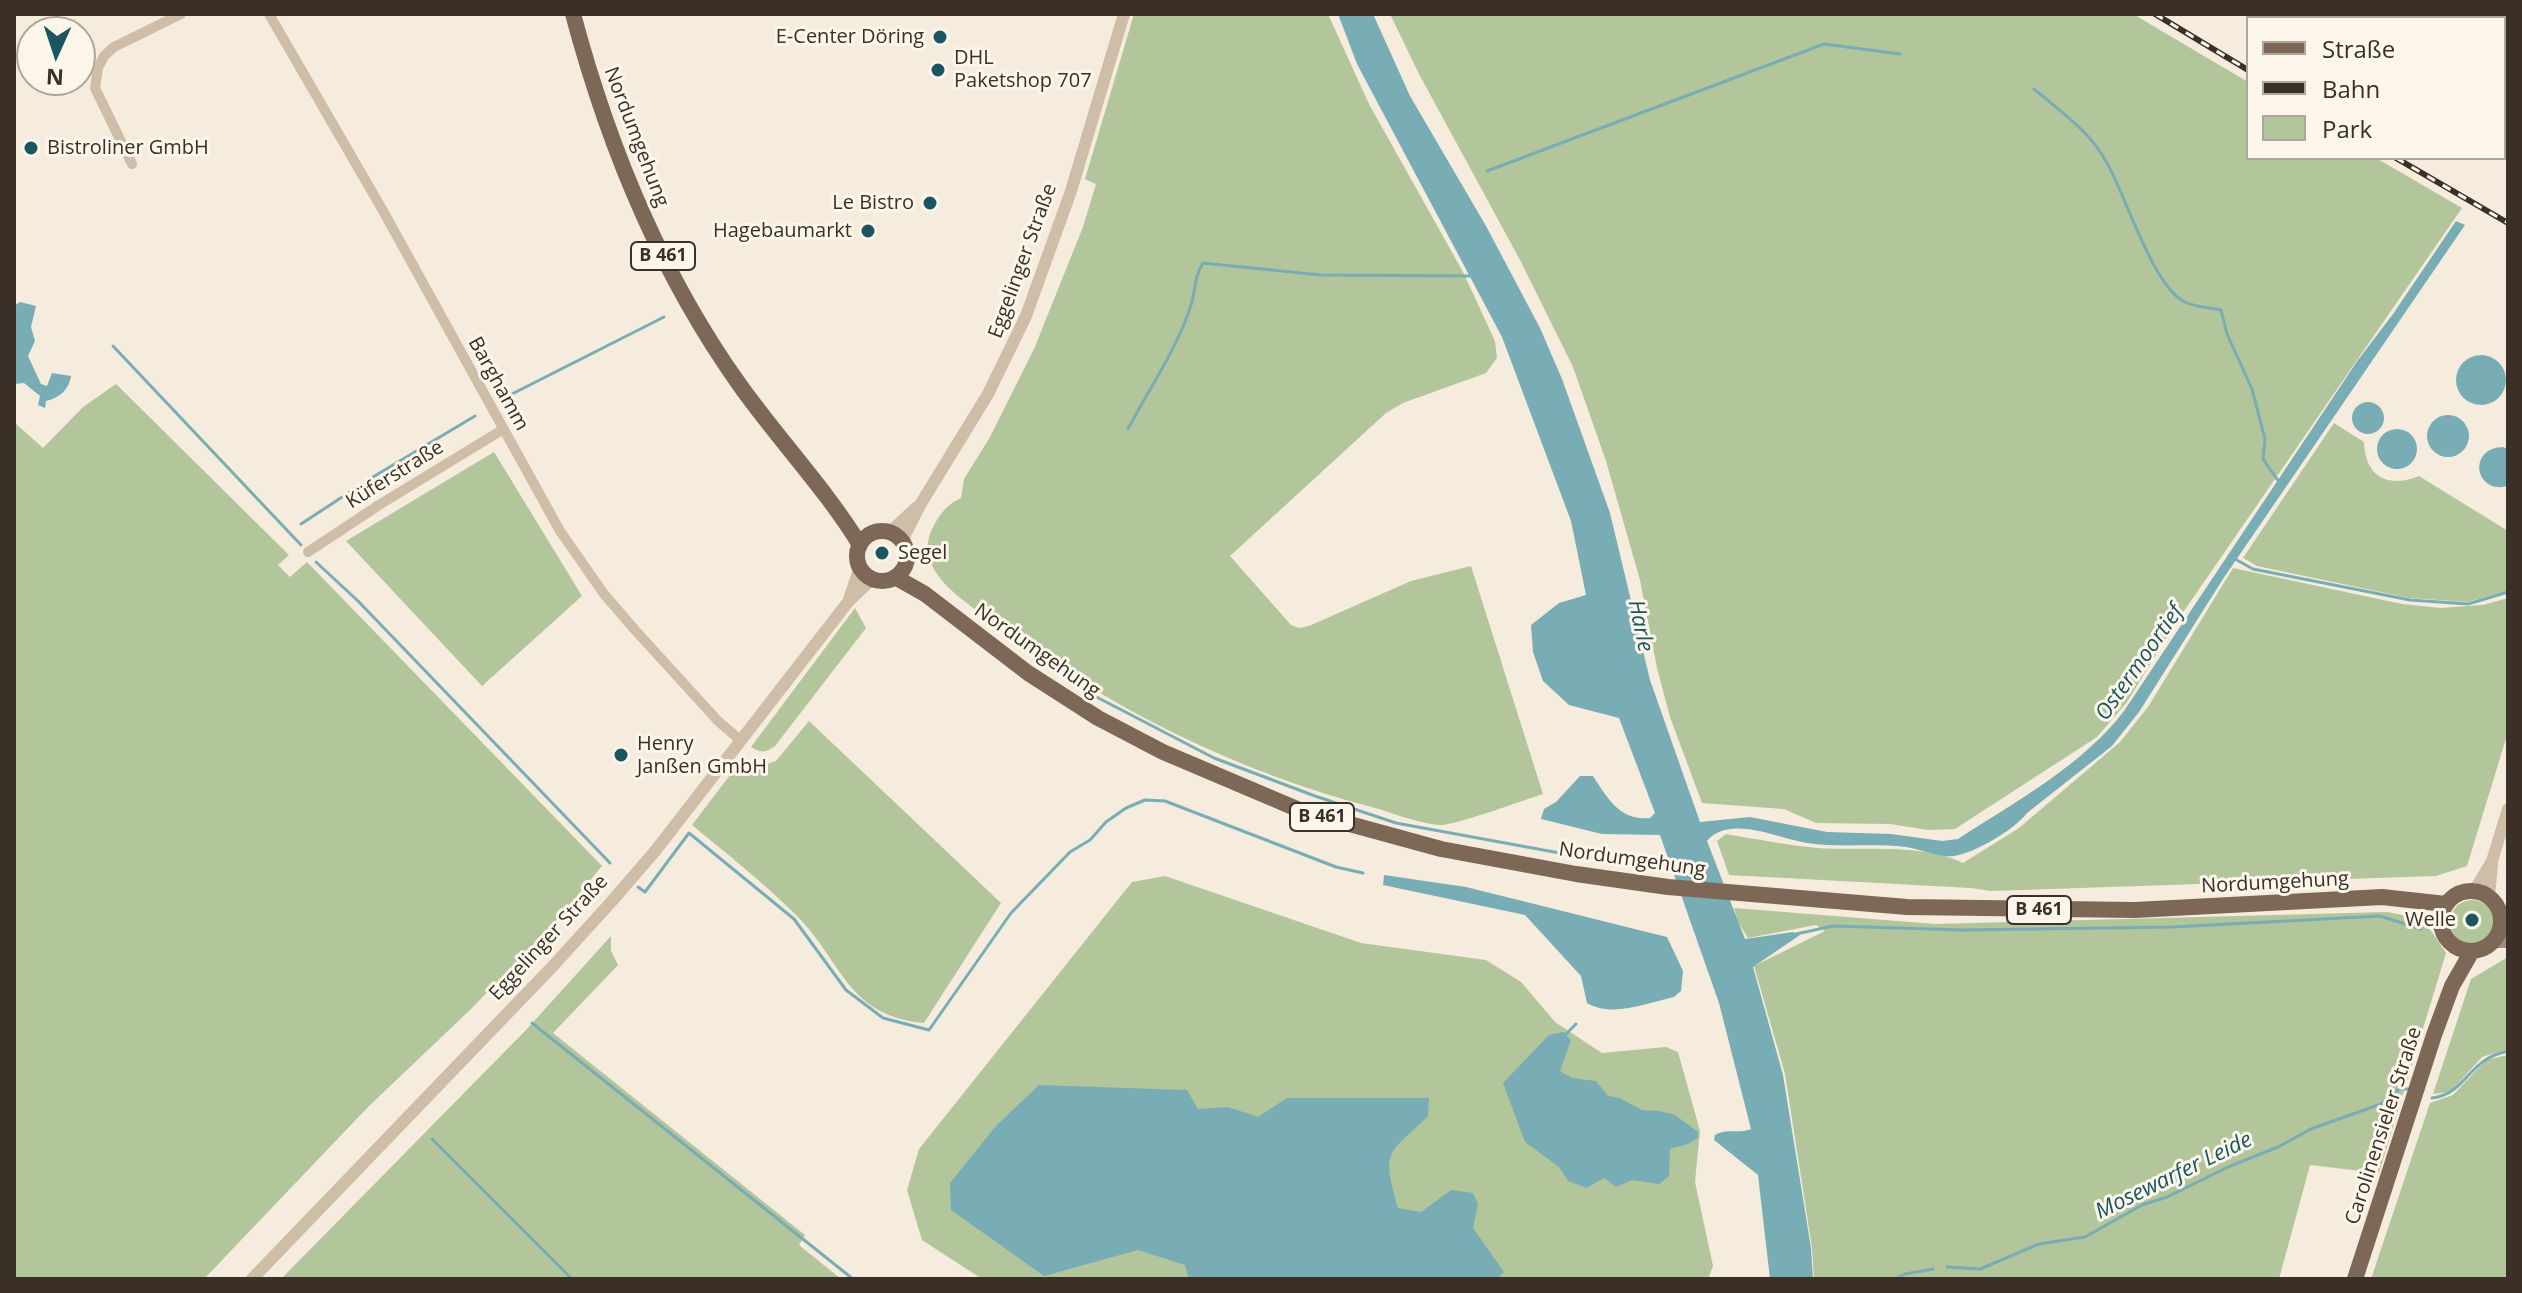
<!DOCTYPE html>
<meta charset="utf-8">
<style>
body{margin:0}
#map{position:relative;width:2522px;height:1293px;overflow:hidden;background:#f5ecdd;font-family:"Open Sans",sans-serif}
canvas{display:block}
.frame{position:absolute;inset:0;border:16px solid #3a3028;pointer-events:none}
.legend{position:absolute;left:2246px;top:16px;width:260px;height:144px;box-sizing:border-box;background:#fbf5ea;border:2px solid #aea69c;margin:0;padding:10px 14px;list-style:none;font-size:24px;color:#3a3028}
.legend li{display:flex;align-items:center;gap:16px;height:40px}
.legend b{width:40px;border:2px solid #aea69c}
.north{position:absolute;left:16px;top:16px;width:80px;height:80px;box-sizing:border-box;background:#fbf5ea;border:2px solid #aea69c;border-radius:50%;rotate:183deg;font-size:22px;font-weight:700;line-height:32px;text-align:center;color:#3a3028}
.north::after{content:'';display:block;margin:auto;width:28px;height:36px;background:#1a5560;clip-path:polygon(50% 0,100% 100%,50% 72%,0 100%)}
</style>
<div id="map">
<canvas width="2522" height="1293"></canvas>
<div class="frame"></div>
<ul class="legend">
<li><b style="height:10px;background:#7d6858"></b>Straße</li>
<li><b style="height:10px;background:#3a3028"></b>Bahn</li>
<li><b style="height:22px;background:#b3c59b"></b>Park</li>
</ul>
<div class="north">N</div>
</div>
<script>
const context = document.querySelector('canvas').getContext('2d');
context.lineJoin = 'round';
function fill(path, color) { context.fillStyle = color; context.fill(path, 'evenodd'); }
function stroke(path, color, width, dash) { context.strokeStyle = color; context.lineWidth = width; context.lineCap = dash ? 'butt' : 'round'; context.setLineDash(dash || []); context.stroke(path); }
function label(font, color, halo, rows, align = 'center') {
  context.font = font + ' "Open Sans",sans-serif'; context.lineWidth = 6; context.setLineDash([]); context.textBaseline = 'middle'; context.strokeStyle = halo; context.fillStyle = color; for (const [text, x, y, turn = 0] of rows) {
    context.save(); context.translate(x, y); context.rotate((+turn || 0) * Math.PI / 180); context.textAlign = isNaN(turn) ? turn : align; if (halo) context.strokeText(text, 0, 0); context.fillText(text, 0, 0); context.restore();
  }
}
const green = new Path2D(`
 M1134 14H1328L1369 104 1463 272 1495 341 1497 358 1486 373 1403 403 1386 413 1230 556 1291 625 1299 628 1309 626 1411 581 1471 566 1543 794C1524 800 1454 826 1439 825 1418 823 1395 814 1375 808 1239 773 1109 708 996 624 969 604 916 574 930 534 936 519 946 504 961 498L964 479 990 437 1034 349 1083 227 1096 184 1085 179Z
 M1390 14H2133L2248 82V158H2376L2462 208 2175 624 2127 702 2097 737 1955 829 1928 830 1890 824 1816 823 1784 809 1702 803 1670 717 1657 668 1640 580 1606 461 1573 367 1520 260 1419 74Z
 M116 384 289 555 278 565 290 577 307 562 602 866 557 920 471 1009 368 1107 204 1279H14V422L43 448 83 407Z
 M2334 423 2364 442C2365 476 2387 489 2419 476L2508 531V591L2468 602 2409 598 2257 566 2243 558Z
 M494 452 582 596 482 686 346 541Z
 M2233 568 2402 604 2441 608 2483 605 2508 598V732L2467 866 2436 876 1991 891 1971 888 1729 875 1717 841 1726 834C1756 839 1786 845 1817 848 1861 851 1924 843 1963 863L2019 828 2120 742 2148 707Z
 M855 608 866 628 775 746C766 753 761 753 751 747Z
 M809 721 1001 903 924 1023C846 1016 842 960 796 915 764 883 727 854 692 825L743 758 763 765 776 761Z
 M1165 876 1361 943 1486 960 1521 982 1555 1022 1602 1053 1666 1047 1678 1052 1700 1131 1695 1182 1713 1266 1708 1279H982L922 1240 907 1190 919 1149 1132 882Z
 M2450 922a22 22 0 1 1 44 0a22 22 0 1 1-44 0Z
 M1734 908 1935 924 2387 912C2426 919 2425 921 2446 953L2379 1173 2310 1165 2279 1279H1814L1812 1248 1785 1074 1754 966 1825 931 1816 925 1748 938 1738 922Z
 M611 936V951L618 965 553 1033 805 1235 799 1245 841 1279H281L526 1030Z
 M2508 957V1049L2482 1057 2450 1092 2433 1094 2471 979Z
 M2508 1055V1279H2371L2430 1103 2453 1095 2486 1060Z`);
const water = new Path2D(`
 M1338 14H1373L1410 96 1486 226 1540 328 1562 379 1610 513 1650 680 1700 822 1750 817 1827 832 1891 834 1942 841 1958 839C2015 802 2083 765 2124 711L2358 360 2393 314 2456 221 2465 225 2223 579 2139 712 2112 746 2027 813C2014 830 1975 853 1954 856 1939 858 1921 849 1906 847 1873 843 1839 848 1807 843 1779 839 1730 814 1707 841L1745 939 1793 932 1800 935 1753 967 1783 1075 1811 1248 1813 1279H1770L1758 1175 1714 1140 1715 1135C1727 1128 1739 1134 1751 1129L1719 1003 1660 835 1602 834 1541 819 1544 809 1556 802 1580 776H1593C1608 799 1620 821 1650 818L1655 813 1619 718 1569 705 1543 681 1533 652 1531 625 1559 603 1586 595 1571 521 1502 337 1357 64Z
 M20 302 36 306 31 327 35 341 28 356 41 384 47 386 52 373 71 376C69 390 59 398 46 401L45 408 38 405 40 396 24 383 14 384V306Z
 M2456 380a25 25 0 1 1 50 0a25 25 0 1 1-50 0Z
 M2352 418a16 16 0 1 1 32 0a16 16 0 1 1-32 0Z
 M2427 436a21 21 0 1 1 42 0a21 21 0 1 1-42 0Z
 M2377 449a20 20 0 1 1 40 0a20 20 0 1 1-40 0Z
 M2503 447 2508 449V486C2475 495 2467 448 2503 447Z
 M1384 875 1466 887 1667 937 1683 971 1681 991 1674 997C1647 1003 1612 1018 1587 1003L1581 976 1525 915 1383 885Z
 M1563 1032 1571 1040 1560 1071 1572 1078 1596 1081 1608 1096 1620 1098 1642 1110 1659 1111 1675 1115 1698 1132V1138L1688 1144 1670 1149 1669 1176 1659 1184 1632 1180 1616 1187 1604 1178 1587 1188 1568 1181 1559 1167 1525 1142 1503 1083 1549 1035Z
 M1039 1085 1187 1090 1198 1109 1228 1107 1258 1117 1287 1098H1429L1428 1116C1386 1157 1382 1149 1398 1208L1421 1212 1451 1190 1473 1193 1478 1204 1473 1228 1504 1272 1497 1279H1189L1185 1265 1138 1250 1044 1276 951 1210 950 1183 996 1126Z`);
const stream = new Path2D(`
 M2034 89C2061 112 2090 131 2107 163 2125 194 2153 287 2185 302 2195 307 2210 308 2221 310L2227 334 2252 389 2265 439 2263 459 2279 482
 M1487 171 1824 44 1900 54
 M113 346 301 545
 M504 398 664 317
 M1128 429C1148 391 1179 345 1191 305 1196 289 1194 277 1203 263L1321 275 1475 276
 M373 477 475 416
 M301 524 356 488
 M2235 559 2253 569 2410 600 2468 604 2508 592
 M316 562 358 601 610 863
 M1083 690 1214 758 1315 796 1396 823 1576 856 1672 862
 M638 887 645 892 689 833 794 919 846 990 883 1018 929 1030 1011 913 1070 852 1090 840 1106 822 1126 808 1145 800 1165 801 1336 867 1363 873
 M1796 934 1833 926 1963 930 2173 927 2380 916 2421 929
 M532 1023 853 1279
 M1564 1036 1576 1024
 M2432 1098C2467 1094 2467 1059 2508 1051
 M432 1139 572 1279
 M1947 1267 1980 1269 2039 1244 2085 1237 2142 1205 2167 1197 2228 1167 2278 1147 2311 1129 2381 1104 2399 1089H2409
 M1895 1279 1905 1274 1933 1269`);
const minor = new Path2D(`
 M269 14 382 209 560 531 604 594 635 630 718 721 740 740
 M2351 14 2354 18
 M2501 18V14
 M2504 67 2508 73
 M132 164 95 88 98 68 104 56 114 47 181 14
 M308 552 379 505 502 430`);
const tertiary = new Path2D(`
 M890 532 917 507
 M902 541 920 505 988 394 1026 316 1071 191 1124 14
 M849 599 860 567
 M2474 891 2492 861 2508 809
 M2489 896 2492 864
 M252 1279 552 967 612 901 656 850 848 602 872 579`);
const secondary = new Path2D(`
 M2502 920 2508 924
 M2495 941H2508`);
const primary = new Path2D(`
 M573 14C608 145 660 273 739 384 778 439 825 488 860 545
 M857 556a25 25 0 1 1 50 0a25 25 0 1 1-50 0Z
 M895 577 925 594 1028 673 1098 718 1163 752 1302 811 1441 849 1576 874 1668 887 1907 907 2135 910 2382 897 2446 904
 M2441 921a30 30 0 1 1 60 0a30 30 0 1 1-60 0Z
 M2355 1279 2434 1035 2452 986 2472 951`);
const rail = new Path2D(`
 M2155 14 2248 70
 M2396 158 2508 223`);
const markers = [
 [940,37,8,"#1a5560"],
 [938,70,8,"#1a5560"],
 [31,148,8,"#1a5560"],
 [930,203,8,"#1a5560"],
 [868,231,8,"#1a5560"],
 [882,553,8,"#1a5560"],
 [621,755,8,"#1a5560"],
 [2472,920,8,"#1a5560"]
];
const shields = [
 [663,256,64],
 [1322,817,64],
 [2039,910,64]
];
const shieldNames = [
 ["B 461",663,256],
 ["B 461",1322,817],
 ["B 461",2039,910]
];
const poiNames = [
 ["E-Center Döring",924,37],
 ["DHL",954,58,"left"],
 ["Paketshop 707",954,81,"left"],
 ["Bistroliner GmbH",47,148,"left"],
 ["Le Bistro",914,203],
 ["Hagebaumarkt",852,231],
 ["Segel",898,553,"left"],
 ["Henry",637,744,"left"],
 ["Janßen GmbH",637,767,"left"],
 ["Welle",2456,920]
];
const streetNames = [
 ["Nordumgehung",636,137,69],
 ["Eggelinger Straße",1023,261,-70],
 ["Barghamm",498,384,61],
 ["Küferstraße",395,475,-32],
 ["Nordumgehung",1037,651,35],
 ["Nordumgehung",1632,860,8],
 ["Nordumgehung",2275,883,-3],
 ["Eggelinger Straße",549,938,-47],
 ["Carolinensieler Straße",2384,1126,-72]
];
const waterNames = [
 ["Harle",1640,626,78],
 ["Ostermoortief",2140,663,-55],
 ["Mosewarfer Leide",2174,1176,-26]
];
fill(green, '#b3c59b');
fill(water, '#79adb5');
stroke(stream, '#79adb5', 3);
stroke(minor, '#cebda7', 10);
stroke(tertiary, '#cebda7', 12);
stroke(secondary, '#a28b78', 14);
stroke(primary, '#7d6858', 16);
stroke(rail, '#3a3028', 6);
stroke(rail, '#fbf5ea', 3, [9]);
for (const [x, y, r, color] of markers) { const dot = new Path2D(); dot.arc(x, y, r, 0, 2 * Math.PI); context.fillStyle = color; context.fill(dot); stroke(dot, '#fbf5ea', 3); }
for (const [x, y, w] of shields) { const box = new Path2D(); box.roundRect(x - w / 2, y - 14, w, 28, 6); context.fillStyle = '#fbf5ea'; context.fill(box); stroke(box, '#3a3028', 2); }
label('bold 18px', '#3a3028', null, shieldNames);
label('20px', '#3a3028', '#fbf5ea', poiNames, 'right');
label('20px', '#3a3028', '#fbf5ea', streetNames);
label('italic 22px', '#1a5560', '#fbf5ea', waterNames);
</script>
